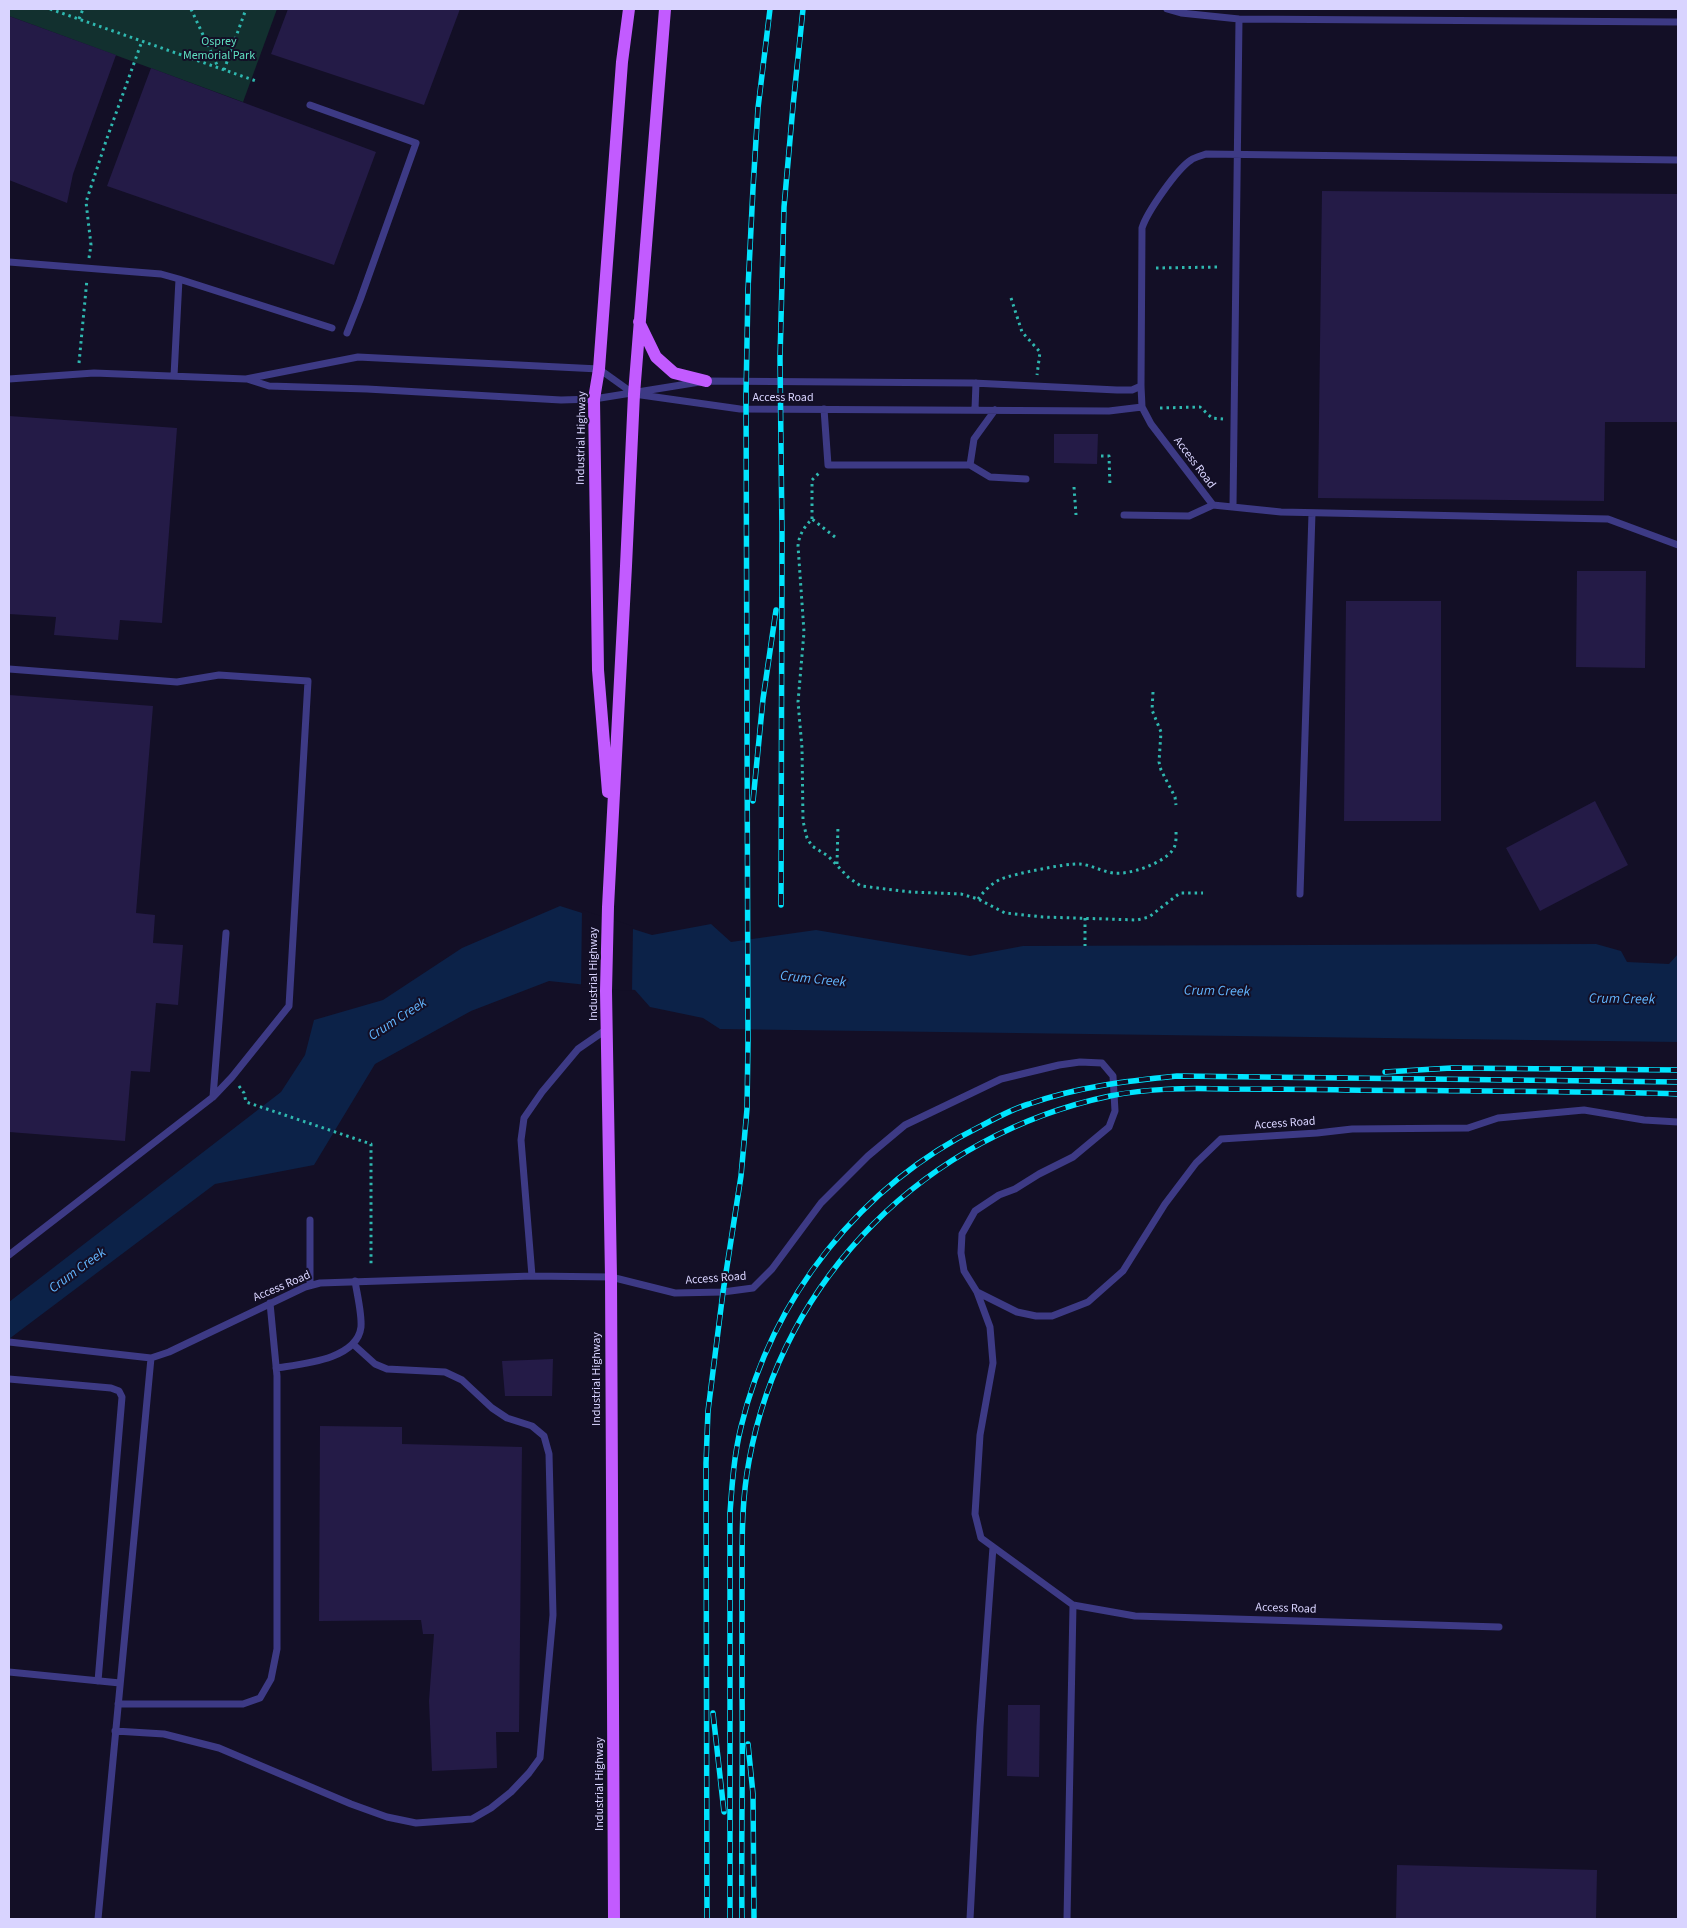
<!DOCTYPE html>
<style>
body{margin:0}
#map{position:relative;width:1687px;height:1928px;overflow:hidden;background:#130f26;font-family:"Source Sans 3",sans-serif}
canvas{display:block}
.frame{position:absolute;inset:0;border:10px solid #d9d4ff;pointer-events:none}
</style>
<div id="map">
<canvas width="1687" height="1928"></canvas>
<div class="frame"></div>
</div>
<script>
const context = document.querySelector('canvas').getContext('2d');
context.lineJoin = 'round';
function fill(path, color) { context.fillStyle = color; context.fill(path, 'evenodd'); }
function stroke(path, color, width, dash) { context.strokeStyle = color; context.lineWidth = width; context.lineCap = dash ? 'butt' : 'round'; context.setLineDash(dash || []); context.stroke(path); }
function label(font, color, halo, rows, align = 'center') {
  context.font = font + ' "Source Sans 3",sans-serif'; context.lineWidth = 4; context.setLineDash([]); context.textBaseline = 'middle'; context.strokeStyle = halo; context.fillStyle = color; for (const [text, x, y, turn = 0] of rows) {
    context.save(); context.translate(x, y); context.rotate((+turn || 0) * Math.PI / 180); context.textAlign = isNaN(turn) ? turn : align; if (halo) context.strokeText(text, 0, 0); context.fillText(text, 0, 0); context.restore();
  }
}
const green = new Path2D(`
 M9 9H277L243 102 9 16Z`);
const water = new Path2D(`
 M560 906 652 935 711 924 731 942 816 930 970 956 1023 946 1596 944 1621 951 1627 962 1669 964 1678 954V1042L720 1029 703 1018 650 1007 635 990 549 981 471 1011 375 1064 314 1165 215 1184 9 1339V1302L281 1092 305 1055 314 1020 383 1000 462 948Z`);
const pier = new Path2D(`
 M582 910 633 926 632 991 581 987Z`);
const building = new Path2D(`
 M288 9H460L424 105 271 54Z
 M9 16 116 55 73 174 67 203 9 180Z
 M151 68 376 152 334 265 107 186Z
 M1322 191 1678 194V422H1605L1604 501 1318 498Z
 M9 416 177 428 162 623 120 620 118 640 54 635 56 617 9 614Z
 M1054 434H1098L1097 464 1054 463Z
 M1577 571H1646L1645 668 1576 667Z
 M1346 601H1441V821H1344Z
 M9 695 153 706 136 913 155 915 153 943 183 945 178 1005 156 1003 150 1072 131 1071 125 1141 9 1132Z
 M1595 801 1628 865 1540 911 1506 848Z
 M553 1359 552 1396H505L502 1361Z
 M320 1426 402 1427V1444L522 1447 519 1732H496L497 1768 432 1771 429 1701 434 1634H423L421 1620 319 1621Z
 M1008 1705H1040L1039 1777 1007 1776Z
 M1397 1865 1597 1870 1596 1919H1396Z`);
const path = new Path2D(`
 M50 9 256 81
 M191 9 218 67
 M79 19 83 9
 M224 70 246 9
 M89 258 91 245 86 202 106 141 142 41
 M1156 268 1219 267
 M1011 298 1022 332 1040 352 1037 375
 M79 363 87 279
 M1160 408 1200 407 1212 418 1223 419
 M1101 456H1109L1110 487
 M1074 487 1076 515
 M812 519V480L820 472
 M835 537 812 519C804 527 799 535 798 546L804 632 798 702 802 748 803 821 807 838 812 846 828 856 849 878 861 886 911 892 961 894 978 899 1005 913 1043 917 1137 920 1149 917 1180 893H1203
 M1153 692 1152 710 1161 732 1159 762 1161 770 1175 797 1176 805
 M837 864 838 825
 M978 899C984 891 992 883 1001 879 1014 874 1066 863 1080 864 1091 865 1101 871 1113 873 1130 875 1161 864 1172 851 1177 845 1176 836 1176 829
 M1085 918V946
 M239 1086 244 1093 246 1102 371 1144V1267`);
const lane = new Path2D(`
 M1167 9 1181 13 1239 19 1678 22
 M310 105 416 143 360 300 347 333
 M1678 160 1206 154C1201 156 1195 157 1191 160 1177 169 1147 212 1142 228L1141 386 1142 407 1151 424 1213 505 1281 512 1608 519 1678 545
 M9 262 161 274 179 279 174 376
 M179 279 332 328
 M9 379 94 373 246 379 358 357 599 369 634 394 740 409 1109 411 1142 407
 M247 379 269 386 367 389 561 400 594 399 706 381 973 383 1117 390H1132L1141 386
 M824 409 828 465H970L990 477 1026 479
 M975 409 976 383
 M970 465 974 439 995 410
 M1233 506 1239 19
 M1124 515 1189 516 1213 505
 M9 669 177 682 219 675 308 681 289 1006 232 1077 213 1097
 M1300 894 1312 513
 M310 1220V1285
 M9 1255 213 1097 226 933
 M532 1276 521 1140 524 1118 542 1092 578 1049 607 1029
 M977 1292 990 1327 993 1363 980 1435 975 1514 981 1538 1073 1605 1135 1616 1499 1627
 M9 1342 151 1358 169 1352 305 1287 320 1283 532 1276 611 1277 675 1293 723 1292 753 1288 772 1269 821 1203 868 1156 905 1125 1001 1079 1059 1065 1080 1062 1102 1063 1113 1076 1115 1111 1109 1127 1073 1157 1039 1174 1015 1189 999 1195 975 1211 962 1234 961 1253 964 1271 977 1292 1017 1312 1036 1316H1052L1088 1302 1123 1271 1165 1204 1196 1163 1221 1139 1317 1133 1352 1129 1468 1128 1498 1118 1584 1110 1644 1120 1678 1122
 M276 1368C301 1364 357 1360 361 1327 362 1314 357 1294 355 1281
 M9 1379 111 1388 119 1391 122 1397 98 1681
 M9 1672 120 1683
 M118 1704H243L260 1698 271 1679 277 1649V1376L270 1303
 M115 1731 164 1734 219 1748 351 1804 387 1817 416 1823 472 1819 491 1808 511 1792 529 1773 540 1758 553 1615 549 1454 544 1436 532 1426 507 1418 492 1408 462 1380 445 1372 387 1369 375 1364 354 1345
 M98 1919 151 1358
 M970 1919 980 1727 993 1547
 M1067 1919 1073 1605`);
const primary = new Path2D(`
 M639 322 656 357 674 373 706 381
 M608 792 598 670 594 399 599 369 622 62 629 9
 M614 1919 611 1277 606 991 608 907 626 566 634 394 665 9`);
const rail = new Path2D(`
 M753 801 763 699 776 610
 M781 905 782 534 780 358 784 207 793 106 803 9
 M1385 1072 1451 1068 1678 1070
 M713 1713 724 1812
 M748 1744 753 1794 754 1919
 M707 1919 706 1463 708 1411 723 1292 741 1176 747 1109 748 1041 746 395 748 289 753 188 758 108 770 9
 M730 1919V1513C732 1485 734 1455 741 1427 772 1297 861 1185 981 1126 996 1118 1012 1109 1029 1104 1077 1087 1126 1081 1177 1076L1678 1082
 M742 1919C741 1843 743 1766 742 1690 742 1651 742 1611 742 1572 742 1534 742 1498 749 1461 782 1277 928 1134 1110 1096 1149 1088 1188 1088 1228 1089 1267 1089 1307 1089 1346 1090 1457 1091 1568 1091 1678 1094`);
const parkNames = [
 ["Osprey",219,42],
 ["Memorial Park",219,56]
];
const streetNames = [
 ["Access Road",783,398],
 ["Industrial Highway",582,438,-89],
 ["Access Road",1194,463,53],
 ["Industrial Highway",594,974,-90],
 ["Access Road",1285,1124,-4],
 ["Access Road",716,1279,-4],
 ["Access Road",282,1287,-23],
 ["Industrial Highway",597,1379,-90],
 ["Access Road",1286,1609,2],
 ["Industrial Highway",600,1784,-90]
];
const waterNames = [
 ["Crum Creek",813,980,6],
 ["Crum Creek",1217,992,1],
 ["Crum Creek",1622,1000,1],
 ["Crum Creek",398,1020,-33],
 ["Crum Creek",78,1271,-36]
];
fill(green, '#12302f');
fill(water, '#0c2248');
fill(pier, '#130f26');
fill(building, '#241b47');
stroke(path, '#2fb8b0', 3, [2.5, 4]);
stroke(lane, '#3d3a85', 7);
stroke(primary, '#c25bff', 12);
stroke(rail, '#00e5ff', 5.5);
stroke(rail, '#130f26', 4, [11]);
label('12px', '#5fe0c0', '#130f26', parkNames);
label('12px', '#d9d4ff', '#130f26', streetNames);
label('italic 14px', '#62b6ff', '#130f26', waterNames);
</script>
